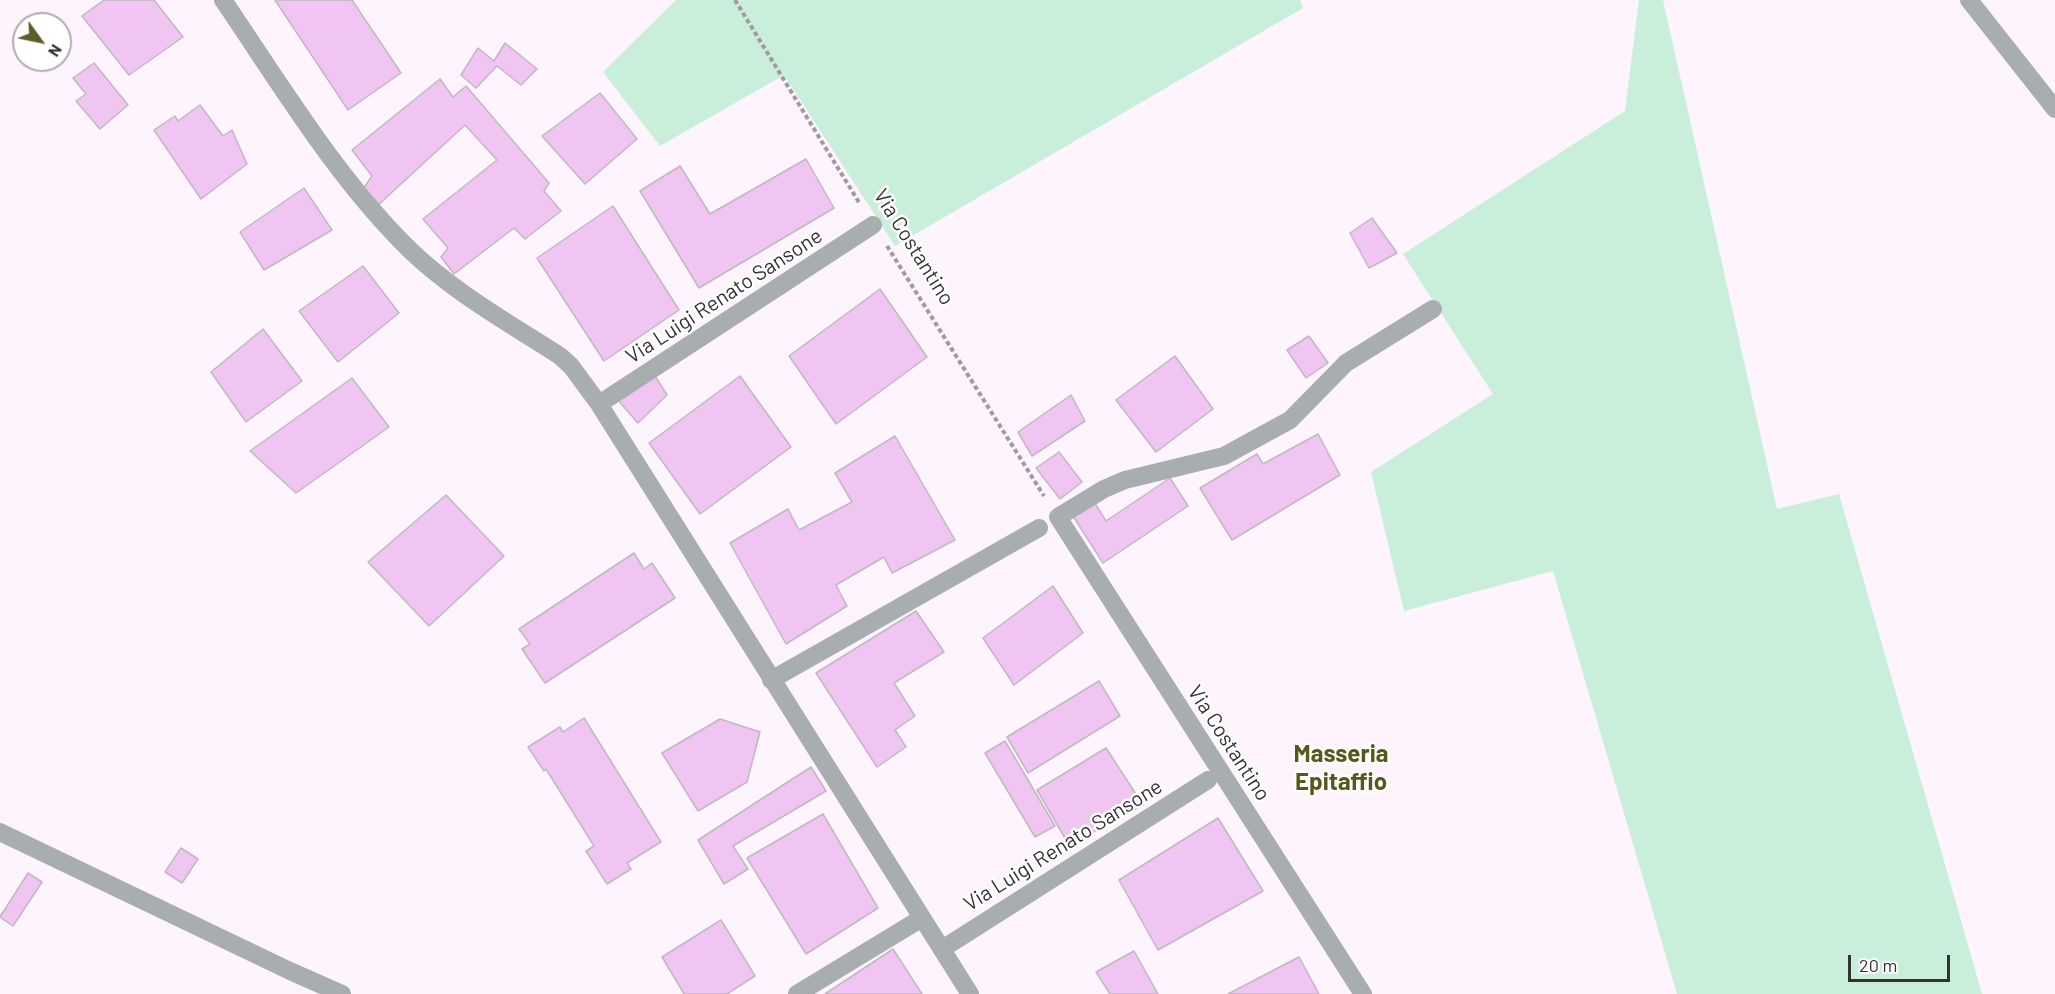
<!DOCTYPE html>
<style>
body{margin:0}
#map{position:relative;width:2055px;height:994px;overflow:hidden;background:#fdf4fd;font-family:Barlow,sans-serif}
canvas{display:block}
.north{position:absolute;left:12px;top:12px;width:60px;height:60px;box-sizing:border-box;background:#fff;border:2px solid #aeadae;border-radius:50%;rotate:123deg;font-size:16px;font-weight:700;line-height:24px;text-align:center;color:#343134}
.north::after{content:'';display:block;margin:auto;width:21px;height:27px;background:#5d5d2a;clip-path:polygon(50% 0,100% 100%,50% 72%,0 100%)}
.scale{position:absolute;left:1848px;top:955px;width:102px;height:27px;box-sizing:border-box;border:3px solid #343134;border-top:0;padding-left:8px;font-size:18px;line-height:21px;white-space:nowrap;color:#343134;-webkit-text-stroke:4px #fff;paint-order:stroke}
</style>
<div id="map">
<canvas width="2055" height="994"></canvas>
<div class="north">N</div>
<div class="scale">20 m</div>
</div>
<script>
const context = document.querySelector('canvas').getContext('2d');
context.lineJoin = 'round';
function fill(path, color) { context.fillStyle = color; context.fill(path, 'evenodd'); }
function stroke(path, color, width, dash) { context.strokeStyle = color; context.lineWidth = width; context.lineCap = dash ? 'butt' : 'round'; context.setLineDash(dash || []); context.stroke(path); }
function label(font, color, halo, rows, align = 'center') {
  context.font = font + ' Barlow,sans-serif'; context.lineWidth = 5; context.setLineDash([]); context.textBaseline = 'middle'; context.strokeStyle = halo; context.fillStyle = color; for (const [text, x, y, turn = 0] of rows) {
    context.save(); context.translate(x, y); context.rotate((+turn || 0) * Math.PI / 180); context.textAlign = isNaN(turn) ? turn : align; if (halo) context.strokeText(text, 0, 0); context.fillText(text, 0, 0); context.restore();
  }
}
const green = new Path2D(`
 M676 0H1300L1303 8 895 246 784 75 660 146 603 72Z
 M1639 0H1663L1777 509 1839 494 1982 994H1677L1553 571 1404 611 1371 472 1493 394 1403 254 1625 111Z`);
const building = new Path2D(`
 M104 0H154L183 37 129 75 82 16Z
 M275 0H352L401 73 348 110Z
 M505 43 537 69 521 85 497 66 476 88 461 75 478 48 494 61Z
 M94 63 128 105 100 129 76 101 86 94 73 78Z
 M440 79 453 97 466 86 549 183 544 191 561 211 525 239 514 228 454 274 441 257 448 248 423 219 497 160 465 125 376 207 363 189 372 176 352 150Z
 M600 93 637 139 585 184 542 136Z
 M200 105 223 136 232 130 247 164 201 199 154 130 175 116 178 121Z
 M806 159 834 208 699 288 640 191 680 166 710 214Z
 M304 188 332 230 264 270 240 232Z
 M613 206 679 310 604 361 537 258Z
 M1372 218 1397 253 1369 268 1350 233Z
 M363 266 399 313 338 362 299 311Z
 M880 289 927 357 836 424 789 356Z
 M263 329 302 381 246 422 211 372Z
 M1309 336 1328 363 1306 378 1287 350Z
 M1175 356 1213 409 1156 452 1116 400Z
 M655 376 667 395 638 423 617 399Z
 M740 376 791 447 700 514 649 443Z
 M352 378 389 427 296 493 250 451Z
 M1071 395 1085 421 1032 456 1018 432Z
 M1318 434 1340 475 1232 540 1200 488 1257 454 1263 464Z
 M895 436 955 540 892 573 884 557 836 585 847 606 786 644 730 543 788 509 799 530 852 502 835 473Z
 M1059 452 1082 482 1060 499 1036 468Z
 M1170 478 1188 506 1103 563 1073 516 1094 502 1106 521Z
 M446 495 504 556 429 626 368 562Z
 M634 553 644 569 652 563 675 598 545 683 522 649 530 644 519 629Z
 M1053 586 1083 633 1014 685 983 638Z
 M916 611 944 652 894 683 915 716 895 730 906 747 877 767 816 673Z
 M1099 681 1120 716 1028 773 1007 737Z
 M584 718 661 842 627 863 631 869 607 884 586 851 594 846 546 769 544 771 528 747 560 727 563 732Z
 M720 719 760 732 747 782 698 811 662 753Z
 M1005 741 1055 826 1035 837 985 753Z
 M1106 748 1143 805 1069 845 1037 790Z
 M811 767 826 791 733 846 748 869 724 884 698 840Z
 M823 814 878 908 806 954 747 858Z
 M1218 818 1263 891 1158 950 1119 880Z
 M181 848 198 859 182 883 165 872Z
 M28 873 42 882 13 926 0 917Z
 M721 920 755 976 727 994H684L662 957Z
 M893 949 922 994H825Z
 M1134 951 1158 994H1110L1096 972Z
 M1299 957 1319 994H1228Z`);
const path = new Path2D(`
 M735 0 860 204
 M887 246 1044 496`);
const minor = new Path2D(`
 M223 0C281 85 337 179 411 251 455 293 509 323 560 356L571 366 599 404 970 994
 M1969 0 2055 109
 M599 404 873 225
 M771 680 1039 528
 M0 832 290 971 342 994
 M942 949 1208 780
 M797 994 922 918
 M1363 994 1058 517 1104 489 1125 480 1224 456 1290 420 1346 363 1433 309`);
const streetNames = [
 ["Via Costantino",914,247,58],
 ["Via Luigi Renato Sansone",724,296,-33],
 ["Via Costantino",1229,743,57],
 ["Via Luigi Renato Sansone",1063,845,-32]
];
const quarterNames = [
 ["Masseria",1341,754],
 ["Epitaffio",1341,782]
];
fill(green, '#c9eed9');
fill(building, '#f1c5f2');
stroke(building, '#c0b8c0', 1.5);
stroke(path, '#a19aa1', 4, [4.5, 3]);
stroke(minor, '#a8adb0', 18);
label('21px', '#343134', '#fff', streetNames);
label('bold 24px', '#59581c', '#fff', quarterNames);
</script>
